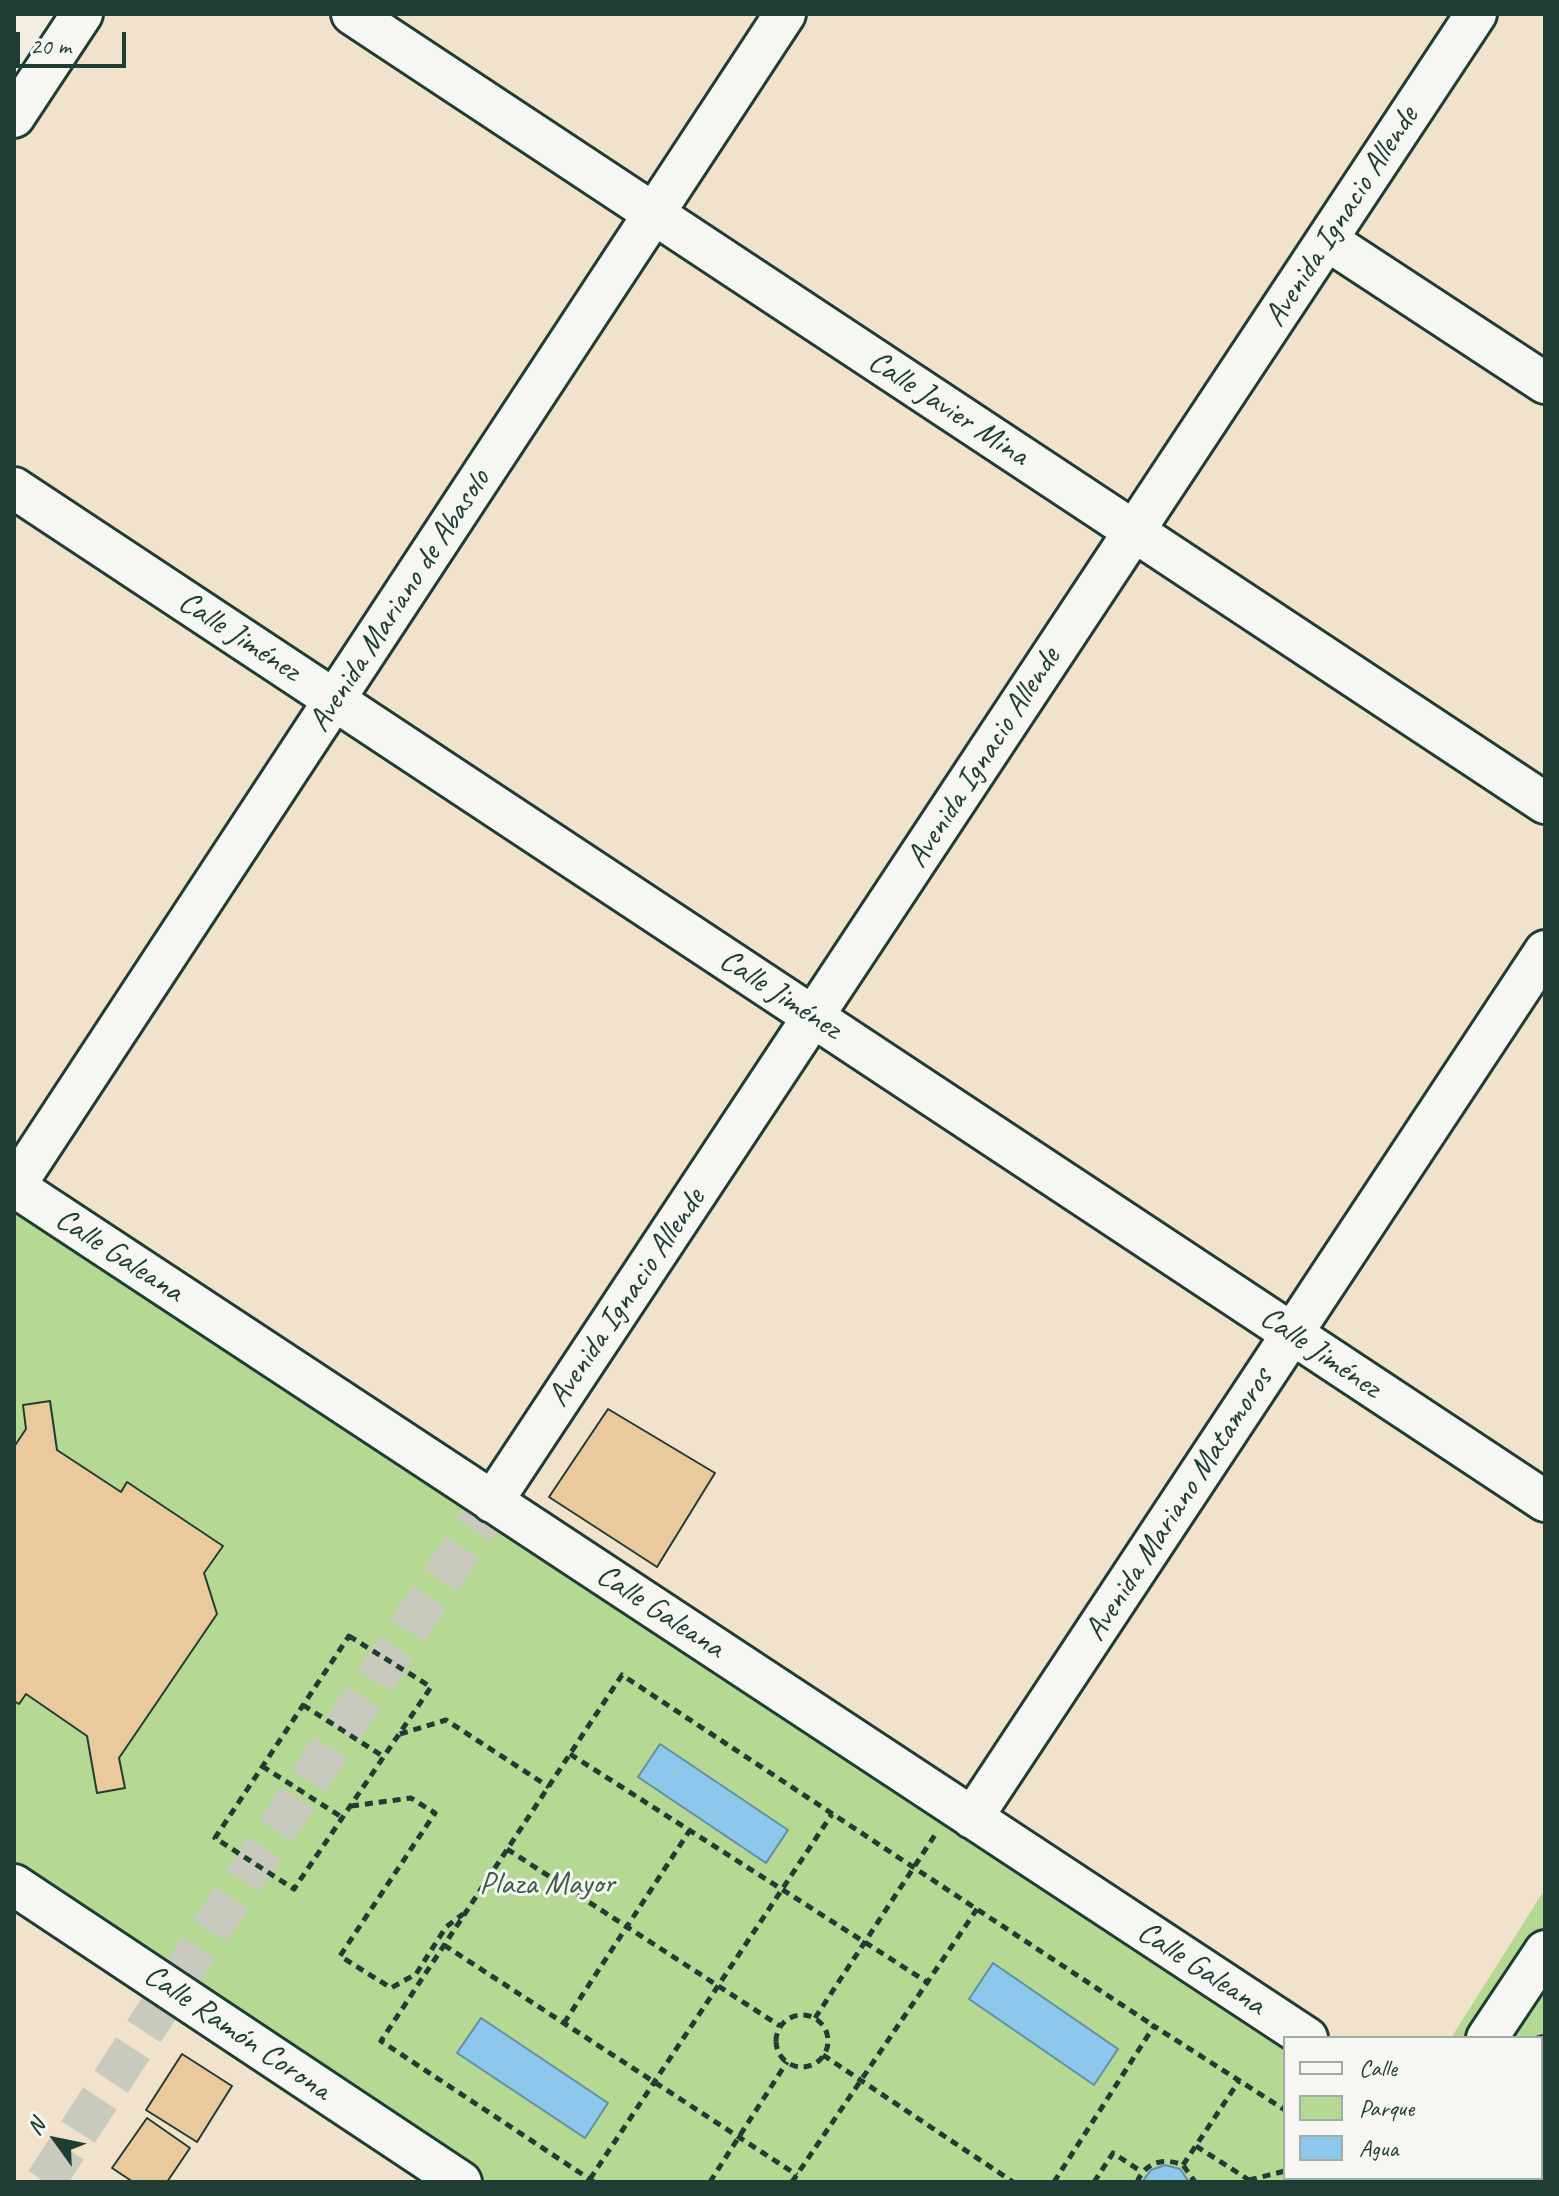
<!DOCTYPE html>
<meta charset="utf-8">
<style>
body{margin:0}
#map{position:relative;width:1559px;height:2196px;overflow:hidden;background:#f4ede1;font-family:Caveat,sans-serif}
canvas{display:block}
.frame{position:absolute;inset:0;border:16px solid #1f3d34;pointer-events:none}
.legend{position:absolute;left:1283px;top:2036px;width:260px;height:144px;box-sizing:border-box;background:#f6f6f2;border:2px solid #a0aca6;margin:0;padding:10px 14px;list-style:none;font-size:24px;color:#1f3d34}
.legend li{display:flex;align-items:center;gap:16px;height:40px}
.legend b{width:40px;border:2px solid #a0aca6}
.north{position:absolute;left:16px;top:2100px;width:80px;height:80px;-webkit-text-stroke:6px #f6f6f2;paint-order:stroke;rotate:303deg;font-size:22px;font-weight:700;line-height:32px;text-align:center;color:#1f3d34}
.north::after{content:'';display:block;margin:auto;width:28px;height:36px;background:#1f3d34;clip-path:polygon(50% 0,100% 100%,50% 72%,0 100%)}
.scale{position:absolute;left:16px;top:32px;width:110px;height:36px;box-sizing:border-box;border:4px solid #1f3d34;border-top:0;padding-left:10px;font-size:24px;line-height:28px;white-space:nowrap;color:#1f3d34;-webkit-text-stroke:6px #f6f6f2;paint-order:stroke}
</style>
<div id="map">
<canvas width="1559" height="2196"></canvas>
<div class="frame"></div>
<ul class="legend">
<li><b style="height:10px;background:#f6f6f2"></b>Calle</li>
<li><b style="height:22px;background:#b5d893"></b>Parque</li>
<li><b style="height:22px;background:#8dc7ec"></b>Agua</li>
</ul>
<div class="north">N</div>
<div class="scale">20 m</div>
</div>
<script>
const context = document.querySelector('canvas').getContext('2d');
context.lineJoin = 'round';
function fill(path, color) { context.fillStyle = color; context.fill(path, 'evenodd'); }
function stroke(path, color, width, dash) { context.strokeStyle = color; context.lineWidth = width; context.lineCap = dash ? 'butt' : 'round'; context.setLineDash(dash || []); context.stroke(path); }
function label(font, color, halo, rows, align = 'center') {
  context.font = font + ' Caveat,sans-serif'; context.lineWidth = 6; context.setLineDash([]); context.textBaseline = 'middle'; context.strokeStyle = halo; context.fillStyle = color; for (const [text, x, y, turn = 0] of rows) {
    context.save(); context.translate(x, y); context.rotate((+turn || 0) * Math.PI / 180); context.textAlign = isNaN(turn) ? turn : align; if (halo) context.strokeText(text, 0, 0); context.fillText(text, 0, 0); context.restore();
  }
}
const built = new Path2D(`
 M94 14H1545V2182H14V136ZM1285 2038H1541V2178H1285Z`);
const green = new Path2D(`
 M14 1188 1285 2038V2178H1537L1534 2182H462L14 1883Z
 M1545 1889V2166L1541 2172V2038H1451Z`);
const water = new Path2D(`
 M660 1744 788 1830 766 1863 638 1777Z
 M993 1963 1118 2049 1094 2085 969 1999Z
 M481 2018 608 2103 585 2138 457 2053Z
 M1165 2165 1180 2169 1189 2182H1142L1151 2170Z`);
const building = new Path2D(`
 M50 1401 57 1450 121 1492 127 1482 223 1546 204 1573 217 1614 119 1758 125 1788 97 1793 87 1736 26 1694 19 1704 14 1701V1447L26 1429 23 1405Z
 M608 1409 715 1473 657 1567 549 1497Z
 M182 2054 232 2086 197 2142 146 2110Z
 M147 2118 190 2148 167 2182H133L112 2168Z`);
const minorTunnel = new Path2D(`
 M45 2182 492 1502`);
const path = new Path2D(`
 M349 1636 431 1687 294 1889 215 1838Z
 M303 1705 384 1757
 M400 1734 446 1720 549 1787
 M570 1754 927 1982
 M262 1766 343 1818
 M351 1806 411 1798 435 1813 340 1956 391 1988 416 1974 446 1927 463 1914
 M507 1849 780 2026
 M444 1945 797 2175
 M776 2041a26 26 0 1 1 52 0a26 26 0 1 1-52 0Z
 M815 2018 935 1835
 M564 2023 690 1830
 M823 2055 1013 2182
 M1196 2146 1249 2180 1248 2182
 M1183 2165 1239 2081
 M590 2179 832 1814
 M1249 2180 1285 2171
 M594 2182 381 2041 622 1675 1154 2026
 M710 2182 787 2062
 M792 2182 977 1909
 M1054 2182 1154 2026 1285 2110
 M1094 2182 1113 2153 1142 2172
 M1137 2182C1146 2162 1163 2157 1183 2165L1195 2182
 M1341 2182 1344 2178`);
const minor = new Path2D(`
 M352 14 1545 803
 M14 117 82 14
 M1327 240 1545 383
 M14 488 1545 1501
 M14 1186 1307 2038
 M14 1187 785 14
 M492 1502 1476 14
 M972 1818 1545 951
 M14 1885 461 2182
 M1487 2038 1545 1951
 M1541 2063 1545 2057
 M1519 2178 1525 2182
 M1393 2182 1395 2178
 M1463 2182 1466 2178`);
const streetNames = [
 ["Avenida Ignacio Allende",1342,217,-57],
 ["Calle Javier Mina",948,409,33],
 ["Avenida Mariano de Abasolo",400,601,-57],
 ["Calle Jiménez",239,637,33],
 ["Avenida Ignacio Allende",984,758,-57],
 ["Calle Jiménez",780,995,33],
 ["Calle Galeana",119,1256,33],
 ["Avenida Ignacio Allende",627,1298,-56],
 ["Calle Jiménez",1320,1353,34],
 ["Avenida Mariano Matamoros",1179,1505,-57],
 ["Calle Galeana",660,1612,33],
 ["Calle Galeana",1201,1969,33],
 ["Calle Ramón Corona",237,2033,34]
];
const parkNames = [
 ["Plaza Mayor",547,1885]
];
fill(built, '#f1e2cc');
fill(green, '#b5d893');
fill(water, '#8dc7ec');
stroke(water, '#6190a2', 2);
fill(building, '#eaca9c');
stroke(building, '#1f3d34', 2);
stroke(minorTunnel, '#c9cabe', 40, [40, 20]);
stroke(minor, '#1f3d34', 46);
stroke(path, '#1f3d34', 5, [8, 6]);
stroke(minor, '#f6f6f2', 40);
label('32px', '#1f3d34', '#f6f6f2', streetNames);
label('32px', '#3d5c47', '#f6f6f2', parkNames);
</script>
